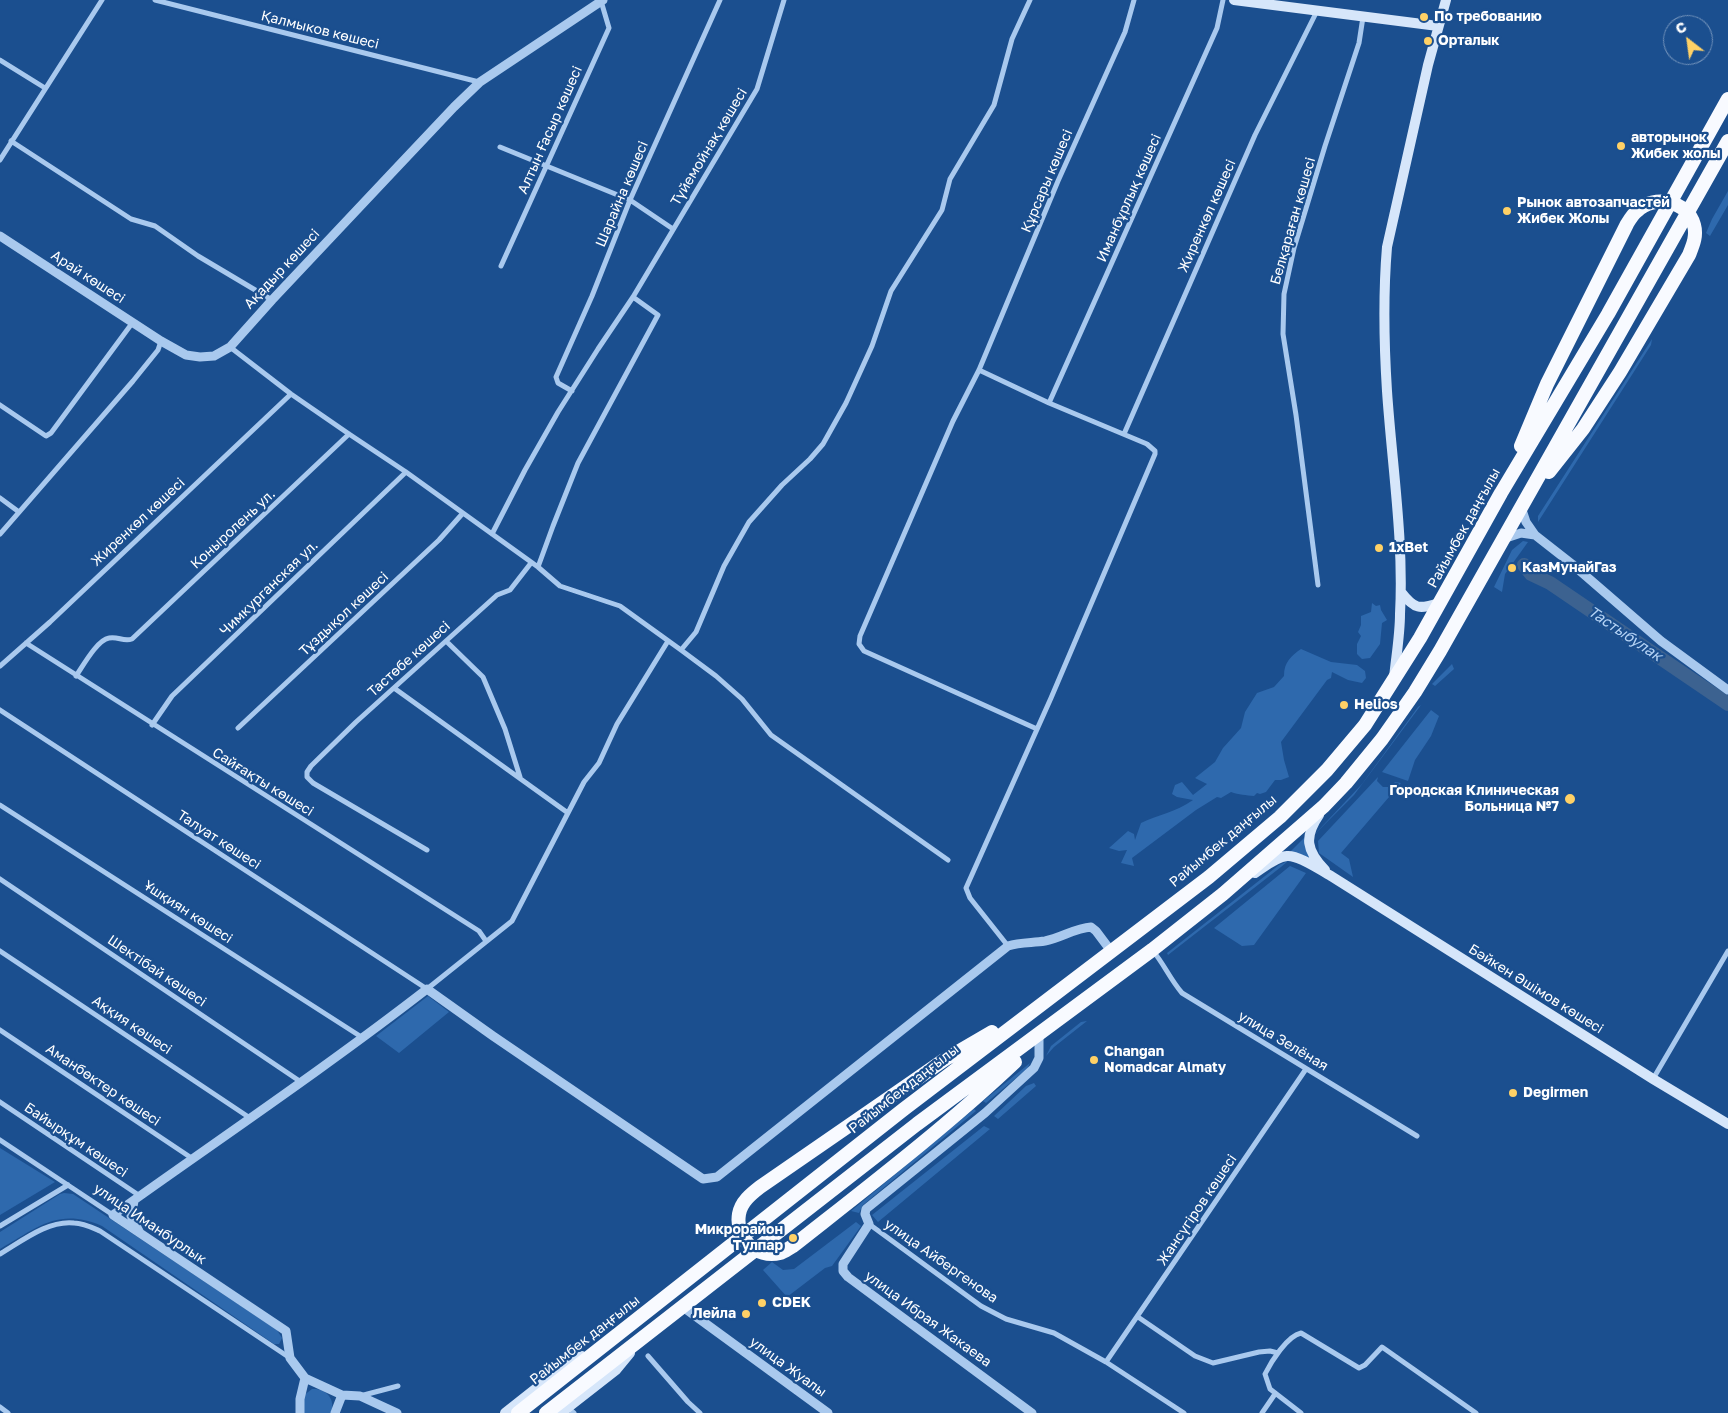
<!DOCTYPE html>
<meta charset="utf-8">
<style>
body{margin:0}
#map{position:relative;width:1728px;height:1413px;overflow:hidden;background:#1b4f8f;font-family:"Golos Text",sans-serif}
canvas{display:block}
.north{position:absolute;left:1663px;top:15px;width:50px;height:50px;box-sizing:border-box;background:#1b4f8f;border:1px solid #7695bc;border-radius:50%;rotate:330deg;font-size:14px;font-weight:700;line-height:20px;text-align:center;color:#fff}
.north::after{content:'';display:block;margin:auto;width:18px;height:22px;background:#ffd166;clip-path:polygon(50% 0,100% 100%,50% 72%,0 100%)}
</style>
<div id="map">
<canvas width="1728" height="1413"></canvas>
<div class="north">С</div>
</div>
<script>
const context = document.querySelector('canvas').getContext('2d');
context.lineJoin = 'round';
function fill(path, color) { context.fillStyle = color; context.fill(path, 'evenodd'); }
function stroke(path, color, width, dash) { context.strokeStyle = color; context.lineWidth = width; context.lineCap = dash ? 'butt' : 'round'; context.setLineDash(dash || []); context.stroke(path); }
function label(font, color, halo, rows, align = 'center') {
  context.font = font + ' "Golos Text",sans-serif'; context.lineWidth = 4.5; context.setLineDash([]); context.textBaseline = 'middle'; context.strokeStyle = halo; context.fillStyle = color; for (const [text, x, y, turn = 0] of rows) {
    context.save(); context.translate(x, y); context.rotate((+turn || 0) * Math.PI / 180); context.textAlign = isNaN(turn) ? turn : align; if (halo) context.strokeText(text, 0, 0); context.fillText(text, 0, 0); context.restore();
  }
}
const green = new Path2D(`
 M1728 191V205L1710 236 1706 233 1712 219Z
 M1652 339 1651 345 1538 522V516Z
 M1523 541 1528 542 1505 574 1502 592 1494 587 1512 550Z
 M1372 603 1376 606 1380 605 1381 610 1387 620 1382 623 1380 644 1370 658 1362 659 1357 654V644L1361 636 1358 632 1361 625V616L1371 612Z
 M1301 649 1331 662 1357 665 1365 671 1366 678 1362 683 1348 680 1332 672 1331 678 1327 680 1281 742 1284 760 1289 777 1281 780H1275L1266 792 1260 794 1257 793 1254 796C1246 795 1239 795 1231 792L1221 798 1217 797 1196 810 1132 858 1134 866 1121 863 1127 850 1119 851 1109 848 1128 831 1134 834 1135 840 1141 823C1159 814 1175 813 1193 800L1177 797 1172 794 1175 785 1182 782 1193 795 1207 784 1195 778 1215 762 1223 748 1241 728 1245 712 1257 693 1274 687 1284 676C1284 662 1291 656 1301 649Z
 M1452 664 1454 669 1435 686 1432 684Z
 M1421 705 1354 795 1313 836 1362 784 1418 707Z
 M1431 710 1439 716 1431 736 1415 760 1408 781 1382 772Z
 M1378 777 1377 781 1383 787H1390L1395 782 1401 783 1341 853 1349 859 1353 877 1319 853 1318 841Z
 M1305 837 1313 860 1289 853Z
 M1288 861 1281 867 1168 955 1167 953 1279 865Z
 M1290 866 1306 873 1254 945 1242 946 1214 928Z
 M428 996 449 1012 399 1053 376 1036Z
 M1087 1021 1054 1047 1046 1056 1051 1046 1081 1022Z
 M1030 1063 1027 1069 986 1103 983 1101Z
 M1034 1083 1036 1086 998 1119 994 1116 1026 1086Z
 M974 1109 976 1111 863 1205 859 1213 851 1211Z
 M984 1126 990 1129 878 1222 872 1215Z
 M0 1148 55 1182 0 1215Z
 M64 1193 73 1194 277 1330 282 1338 279 1344H274L102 1226C58 1207 37 1228 0 1249V1232L60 1194Z
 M856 1222 861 1226 832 1266 825 1268 787 1297 763 1270 772 1262 783 1270 794 1269Z
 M312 1389C326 1388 336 1399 331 1413H301L303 1396Z`);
const river = new Path2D(`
 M1524 565 1531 574 1550 583 1728 704`);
const minor = new Path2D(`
 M155 0 479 82
 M0 60 45 88
 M11 141 131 219 155 226 198 256 272 300
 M500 147 630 200 673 229
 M0 160 102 0
 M501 266 609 28 601 1
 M230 347 291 394 349 434 406 472 538 567 560 586 620 606 681 650 716 676 742 699 771 735 948 860
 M979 370 1049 403 1147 444 1155 451V454L1051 698 966 888 970 898 1008 946
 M572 391 558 383 556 377 592 296 630 200 720 0
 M1049 403 1217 28 1223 0
 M0 405 46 436 51 433 133 322
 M1124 434 1255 135 1317 11
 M0 498 19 512
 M0 534 133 381 158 350 161 341
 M492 534 525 470 558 412 598 349 633 297 757 89 784 0
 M538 567 553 526 578 463 658 315 633 297
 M1318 585 1296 415 1283 334 1284 294 1294 248 1325 146 1359 43 1363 17
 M446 641 483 677 505 729 520 777
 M26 643 479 931 486 941
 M681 650 696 632 724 566 749 522 782 485 810 459 823 444 846 403 872 346 891 291 942 210 950 179 994 105 1012 39 1030 0
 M0 666 50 622 291 394
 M76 676C83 666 97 640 109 638 118 636 123 642 132 639L349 434
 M394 688 568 813
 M0 710 427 989 512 921 584 782 599 763 617 724 668 641
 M152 725 172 696 406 472
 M238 728 439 540 463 513
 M1037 729 864 651 859 644 860 636 953 421 979 370 1058 181 1125 32 1134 0
 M0 805 363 1038
 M427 850 313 783 307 777V772L311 766 356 722 497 595 510 590 531 563
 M0 879 301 1082
 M0 951 250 1118
 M1153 951C1164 964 1170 979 1182 993L1417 1136
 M0 1030 193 1159
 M1653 1079 1728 951
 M0 1102 140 1196
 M0 1140 113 1215
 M869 1224 981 1306 1006 1319 1054 1333 1106 1362 1184 1413
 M0 1226 68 1185
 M0 1254C22 1241 48 1220 74 1223 83 1223 91 1227 100 1231L290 1358
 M1138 1317 1195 1356 1213 1363 1259 1352 1270 1351 1278 1353
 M648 1356 688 1402 700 1413
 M1106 1362 1306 1069
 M360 1396 398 1386
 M0 1407 8 1413
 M568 1408 574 1413
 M1262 1413 1275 1394
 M1301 1413 1270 1389 1265 1374C1271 1362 1287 1336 1301 1333L1359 1368 1365 1365 1382 1347 1476 1413`);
const tertiary = new Path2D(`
 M0 236 161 341 186 355 200 357 214 356 230 347 272 300 386 179 454 107 480 82 603 0
 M1521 507 1526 522 1535 535 1572 564 1661 641 1728 690
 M1503 539 1521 533 1535 535
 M134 1201 131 1216 139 1231
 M683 1307 828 1413
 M300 1413V1399L305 1378
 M335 1413 342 1395
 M397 1413 360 1396 342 1395 305 1378 290 1358 286 1331 113 1215C218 1140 325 1068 427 989L493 1036 703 1179 717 1177 1008 946C1020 942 1032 943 1045 941 1061 938 1075 928 1091 927L1096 931 1111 951
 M1032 1413 848 1277 843 1271V1264L869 1224 865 1214 866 1209 985 1113 1034 1068 1039 1058V1038`);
const secondary = new Path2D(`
 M1234 0 1438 26
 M1401 592C1415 610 1419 609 1440 603
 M1394 678C1396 657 1400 635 1400 614 1404 540 1392 465 1387 391 1384 344 1383 295 1387 247L1428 65 1446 0
 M1319 815C1304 837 1306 850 1325 870
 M1255 873C1264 867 1276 857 1287 856 1299 855 1320 870 1331 876L1653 1079 1728 1124
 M505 1413 567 1364 582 1356
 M561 1413 616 1370 630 1353`);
const trunk = new Path2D(`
 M1521 446 1547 384 1627 224C1630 219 1633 214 1637 211 1654 194 1688 201 1694 225 1697 236 1693 245 1689 255L1620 372 1583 429 1549 472
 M992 1032 944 1060 760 1187C751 1194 741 1202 739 1214 735 1238 756 1259 780 1253 784 1252 789 1248 793 1246 869 1186 945 1128 1015 1062
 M518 1413 904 1109 1209 877 1280 817 1327 770 1365 725 1420 638 1501 493 1608 314 1728 99
 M546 1413 917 1124 1152 950 1223 894 1324 806 1346 783 1382 739 1415 692 1440 651 1728 141`);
const markers = [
 [1424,17,5,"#ffd166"],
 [1428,41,5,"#ffd166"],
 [1621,146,5,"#ffd166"],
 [1507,211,5,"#ffd166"],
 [1379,548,5,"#ffd166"],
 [1512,568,5,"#ffd166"],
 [1344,705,5,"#ffd166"],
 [1570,799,6,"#ffd166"],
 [1094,1060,5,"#ffd166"],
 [1513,1093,5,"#ffd166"],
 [793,1238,5,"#ffd166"],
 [762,1303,5,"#ffd166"],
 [746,1314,5,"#ffd166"]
];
const poiNames = [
 ["По требованию",1434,17],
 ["Орталык",1438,41],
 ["авторынок",1631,138],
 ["Жибек жолы",1631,154],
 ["Рынок автозапчастей",1517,203],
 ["Жибек Жолы",1517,219],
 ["1xBet",1389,548],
 ["КазМунайГаз",1522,568],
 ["Helios",1354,705],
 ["Городская Клиническая",1559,791,"right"],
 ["Больница №7",1559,807,"right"],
 ["Changan",1104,1052],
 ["Nomadcar Almaty",1104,1068],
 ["Degirmen",1523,1093],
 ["Микрорайон",783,1230,"right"],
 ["Тулпар",783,1246,"right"],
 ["CDEK",772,1303],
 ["Лейла",736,1314,"right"]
];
const streetNames = [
 ["Қалмыков көшесі",320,30,14],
 ["Алтын Ғасыр көшесі",550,130,-66],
 ["Түйемойнақ көшесі",709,147,-59],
 ["Құрсары көшесі",1047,181,-67],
 ["Шарайна көшесі",622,194,-67],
 ["Иманбұрлық көшесі",1129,198,-66],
 ["Жиренкөл көшесі",1207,216,-66],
 ["Белқараған көшесі",1293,221,-74],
 ["Ақадыр көшесі",282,269,-47],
 ["Арай көшесі",88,277,33],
 ["Жиренкөл көшесі",138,522,-43],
 ["Райымбек даңғылы",1464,528,-61],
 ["Коныролень ул.",233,529,-43],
 ["Чимкурганская ул.",269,588,-44],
 ["Тұздықол көшесі",344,614,-43],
 ["Тастөбе көшесі",409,659,-42],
 ["Сайғақты көшесі",263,782,32],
 ["Талуат көшесі",219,840,33],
 ["Райымбек даңғылы",1223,841,-40],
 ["Ұшқиян көшесі",188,912,33],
 ["Шектібай көшесі",157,971,34],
 ["Бәйкен Әшімов көшесі",1536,989,32],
 ["Аққия көшесі",132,1025,34],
 ["улица Зелёная",1283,1041,31],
 ["Аманбөктер көшесі",103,1085,34],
 ["Райымбек даңғылы",904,1089,-38],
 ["Байырқұм көшесі",76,1140,34],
 ["Жансүгіров көшесі",1197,1210,-56],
 ["улица Иманбурлык",150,1224,34],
 ["улица Айбергенова",941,1261,35],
 ["улица Ибрая Жакаева",928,1319,36],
 ["Райымбек даңғылы",585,1340,-38],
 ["улица Жуалы",788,1367,36]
];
const waterNames = [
 ["Тастыбулак",1625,634,34]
];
fill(green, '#2e69ad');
stroke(river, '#3c6290', 14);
stroke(minor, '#a9c9ee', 5);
stroke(tertiary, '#a9c9ee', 9);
stroke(secondary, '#d6e6fa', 10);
stroke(trunk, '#f8faff', 14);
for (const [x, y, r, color] of markers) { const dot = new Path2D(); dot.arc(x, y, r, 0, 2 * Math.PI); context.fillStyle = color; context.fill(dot); stroke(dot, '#1b4f8f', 2); }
label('bold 14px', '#fff', '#1b4f8f', poiNames, 'left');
label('14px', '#fff', '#1b4f8f', streetNames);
label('italic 15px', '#b5d3f5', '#1b4f8f', waterNames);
</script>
